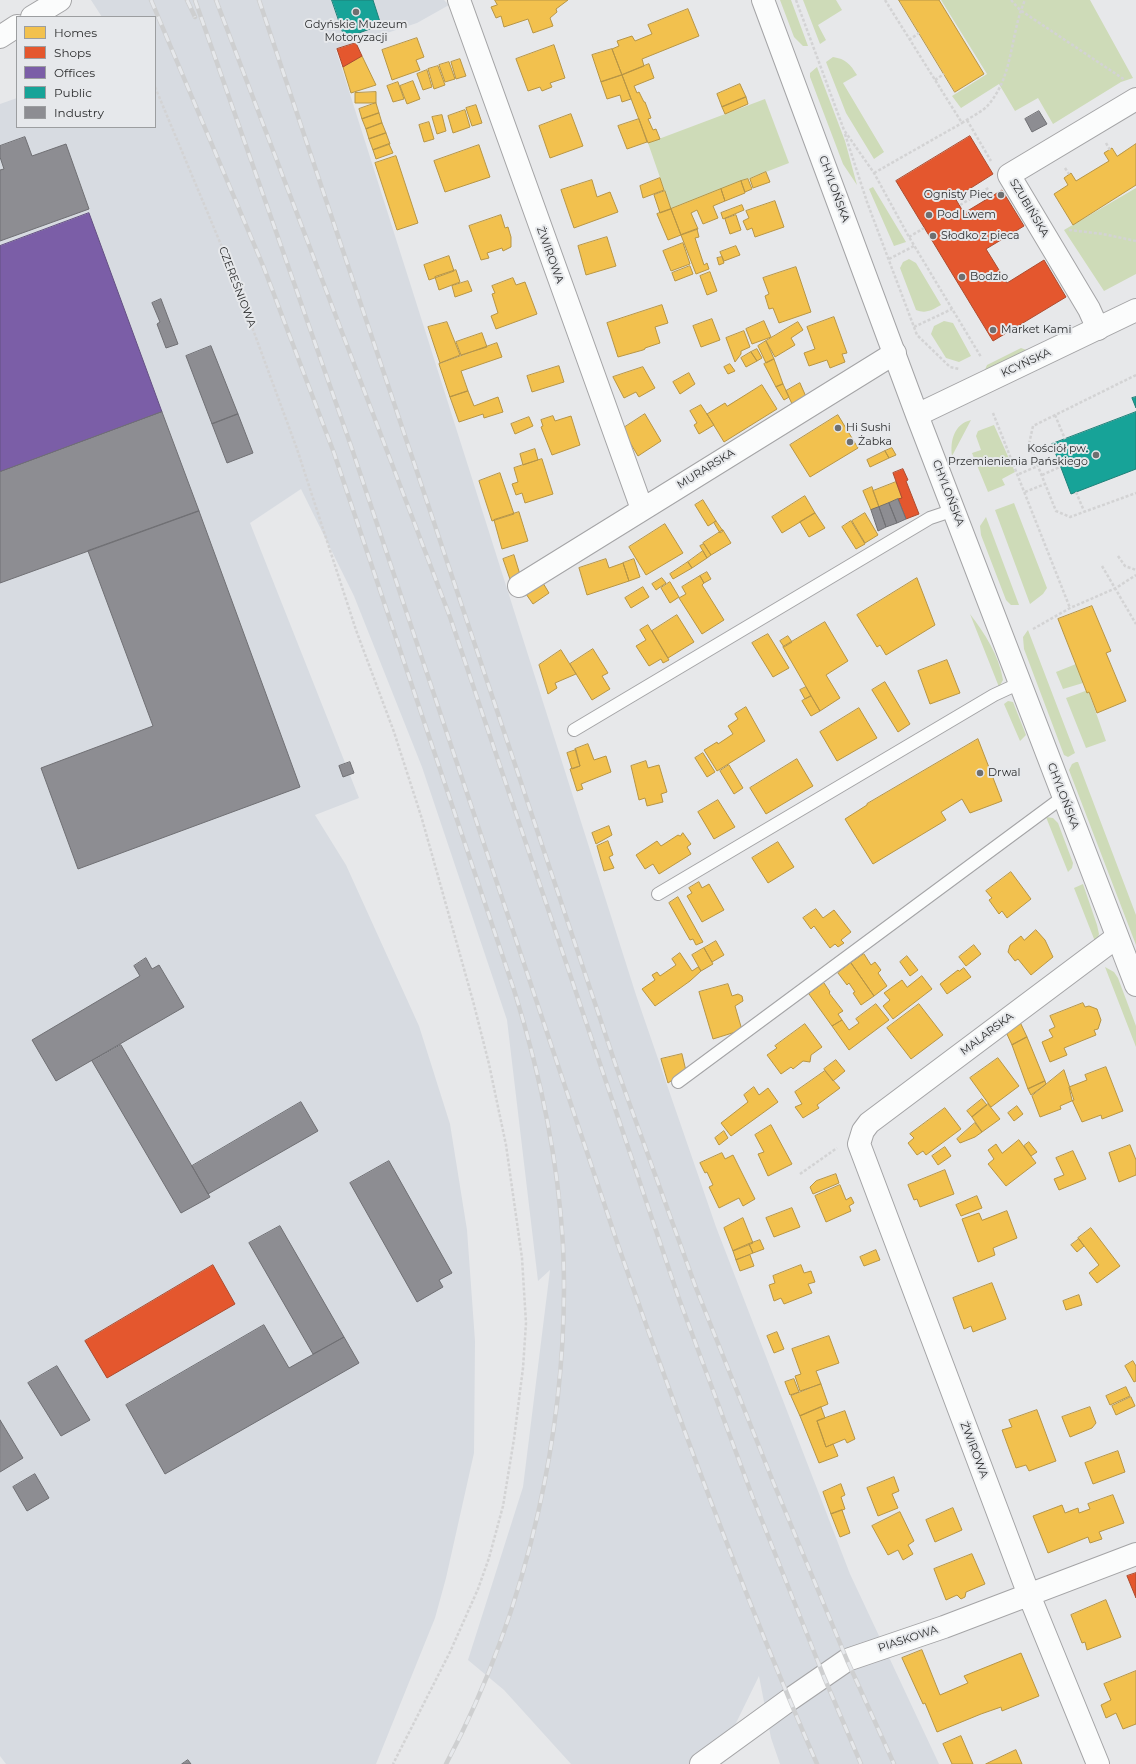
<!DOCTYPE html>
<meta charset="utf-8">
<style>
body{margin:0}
#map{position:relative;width:1136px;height:1764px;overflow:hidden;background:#e7e8ea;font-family:Montserrat,sans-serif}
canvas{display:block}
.legend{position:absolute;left:16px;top:16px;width:140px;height:112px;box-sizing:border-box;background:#e6e8eb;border:1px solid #9c9ea0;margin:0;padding:5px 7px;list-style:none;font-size:12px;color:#2d2e2f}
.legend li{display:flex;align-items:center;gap:8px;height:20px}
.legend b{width:20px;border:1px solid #9c9ea0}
</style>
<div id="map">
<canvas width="1136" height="1764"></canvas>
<ul class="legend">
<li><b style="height:11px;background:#f2c14e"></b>Homes</li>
<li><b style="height:11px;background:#e4572e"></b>Shops</li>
<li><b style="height:11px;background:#7b5ea7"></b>Offices</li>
<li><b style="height:11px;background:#17a398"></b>Public</li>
<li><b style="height:11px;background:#8d8d92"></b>Industry</li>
</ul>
</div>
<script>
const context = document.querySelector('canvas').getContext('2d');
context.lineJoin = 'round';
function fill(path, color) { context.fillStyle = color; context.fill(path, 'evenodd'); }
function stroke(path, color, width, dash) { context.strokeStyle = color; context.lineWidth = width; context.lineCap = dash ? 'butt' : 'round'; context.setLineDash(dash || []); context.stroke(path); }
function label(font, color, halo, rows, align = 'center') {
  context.font = font + ' Montserrat,sans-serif'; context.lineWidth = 4; context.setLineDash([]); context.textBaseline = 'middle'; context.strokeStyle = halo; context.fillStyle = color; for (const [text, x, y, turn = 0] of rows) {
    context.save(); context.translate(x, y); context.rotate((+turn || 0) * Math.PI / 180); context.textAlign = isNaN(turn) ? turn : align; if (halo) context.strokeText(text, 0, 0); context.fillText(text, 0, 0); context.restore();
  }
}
const built = new Path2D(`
 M91 0H444L449 5 417 23 336 50 636 995 716 1227 850 1574 939 1764H780L771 1738 759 1676 716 1764H571L504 1690 468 1660 523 1487 550 1270 538 1281 507 1020 422 767 354 596 301 489 250 523 359 798 315 815 346 865 419 1026 450 1124 467 1230 475 1341 474 1453 446 1578 435 1618 376 1764H6L0 1756V104L17 98V127H155V17H102Z`);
const green = new Path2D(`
 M780 0H791L808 46H803L794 37Z
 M803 0H836L842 10 818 25 826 40 820 44Z
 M941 0H1090L1133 78 1121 82 1053 124 1038 98 1015 111 999 84 961 108 952 96 987 74Z
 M833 57C846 59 850 64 857 75L843 83 884 152 874 159 846 113 826 62Z
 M817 67 845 141 857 185 843 164 810 77V73Z
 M765 99 789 163 671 209 648 143Z
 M873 187 906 242 894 246 869 189Z
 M1136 188V274L1104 291 1064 230Z
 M909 259 916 263 941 305C932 310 926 314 916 310L900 268 903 262Z
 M944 321 953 323 971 356 959 362 946 358 931 334 934 326Z
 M1021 348 1032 352 984 372 987 365Z
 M971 420 952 456C950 441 954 424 971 420Z
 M994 425 1015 472 1002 479 1005 485 988 492 972 453 981 450 976 436 978 431Z
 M1014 503 1047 588 1043 594 1030 604 995 510Z
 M986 517 1019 605H1011L1006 600 981 535 980 526Z
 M970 614C985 634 999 655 1003 680L999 687Z
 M1028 630 1075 753 1068 757 1064 755 1024 649 1023 637Z
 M1076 664 1083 683 1063 689 1056 672Z
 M1088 690 1106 741 1086 748 1066 698Z
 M1008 701 1013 702 1026 735 1020 741 1004 704Z
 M1076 762H1078L1136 915V945L1069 770 1072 764Z
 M1046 817 1053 818 1058 823 1073 863 1072 868 1068 872Z
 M1083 884 1097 925 1099 934 1096 944 1074 888Z
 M1105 967 1114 972 1118 978 1136 1026V1047Z`);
const homes = new Path2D(`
 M495 0H568L556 9 557 12 550 18 553 26 533 33 528 19 504 27 501 16 496 18 491 7 497 5Z
 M899 0H939L984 74 955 92Z
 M688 9 699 36 642 59 644 66 622 75 612 49 619 46 617 41 632 36 635 41 652 34 648 25Z
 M417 38 424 57 416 60 420 70 392 80 382 50Z
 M554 45 565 78 550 83 552 87 542 91 540 87 528 91 516 59Z
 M612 49 622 75 601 82 592 55Z
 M362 56 376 85 351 93 343 67Z
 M460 59 466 76 456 79 451 62Z
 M449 62 455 79 445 82 439 65Z
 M649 64 654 78 634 86 637 93 639 92 644 102H645L651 118 648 119 653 130 656 129 660 139 648 143 622 75Z
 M438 66 445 85 434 89 428 69Z
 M427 70 432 87 423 90 417 74Z
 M622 75 631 99 622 102 620 95 607 99 601 82Z
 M413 81 420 99 407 104 400 86Z
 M398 82 404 99 393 102 387 86Z
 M740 84 746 97 722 107 717 94Z
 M376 92V103H355V93Z
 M746 97 748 104 725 114 722 107Z
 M376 103 379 113 362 119 359 109Z
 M476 105 482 123 472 126 466 108Z
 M465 110 470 127 453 133 448 116Z
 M379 113 382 123 366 129 362 119Z
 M571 114 583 146 550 158 539 126Z
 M442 115 446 131 437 134 432 117Z
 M639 119 647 142 627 149 618 126Z
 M429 122 434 139 424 142 419 125Z
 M382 123 386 133 369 139 366 129Z
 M386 133 390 144 373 150 369 139Z
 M389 144 393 153 376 159 373 150Z
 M1136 144V185L1073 225 1054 194 1068 185 1064 178 1071 173 1076 181 1109 161 1104 153 1112 148 1117 156Z
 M479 145 490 177 445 192 434 161Z
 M396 156 418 223 397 230 375 163Z
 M766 172 770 182 753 188 750 179Z
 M660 178 664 190 643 198 640 186Z
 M748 179 752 189 745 192 741 181Z
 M592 180 597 197 610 192 618 212 574 228 561 190Z
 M741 181 745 193 725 201 721 189Z
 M721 189 725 201 713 206 718 218 703 224 697 210 691 213 698 229 681 235 671 209Z
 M665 191 671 209 660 213 654 195Z
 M775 201 784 227 755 237 752 228 747 230 743 221 749 218 746 211Z
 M742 205 744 210 723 219 721 213Z
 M671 209 681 235 668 240 657 214Z
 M501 215 505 228 508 227 511 237V247L503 251 502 248 487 253 489 258 481 260 469 226Z
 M736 215 741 230 730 234 725 219Z
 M697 229 699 237 695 238 704 265 707 263 709 269 696 274 681 235Z
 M607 237 616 266 586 275 578 246Z
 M683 243 690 264 671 271 663 251Z
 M736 246 740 255 724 261 720 252Z
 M449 256 454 271 429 280 424 265Z
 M722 257 724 263 719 265 717 258Z
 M690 266 693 274 675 281 672 273Z
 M796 267 811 312 779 323 773 308 769 309 765 296 769 294 763 278Z
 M456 270 460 282 439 290 435 277Z
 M710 272 717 291 707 295 700 276Z
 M513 278 516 285 525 282 537 314 496 329 491 316 498 313 492 294 495 293 492 286Z
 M468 281 472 291 455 297 452 286Z
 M662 305 668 323 655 327 660 343 645 348V349L643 350 618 357 607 323Z
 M834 317 847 353 842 354 845 362 830 368 827 360 809 366 804 353 815 349 807 327Z
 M712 319 720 340 701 347 693 326Z
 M764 321 771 337 752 344 746 329Z
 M447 322 460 355 440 363 428 327Z
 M798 322 803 330 791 338 795 345 775 357 766 341Z
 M744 331 750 347 741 351V354L735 362 726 338Z
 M482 333 487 347 461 355 456 342Z
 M766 341 774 359 766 363 758 346Z
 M497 343 502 357 461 371 468 391 450 397 439 364Z
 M757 349 762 358 757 361 751 352Z
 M751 352 757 361 746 367 741 358Z
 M774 359 783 384 776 387 764 364Z
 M730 364 735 371 728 374 724 367Z
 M559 366 564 382 532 392 527 376Z
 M643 367 655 388 639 397 636 392 624 398 613 377Z
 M689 373 695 384 680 394 673 382Z
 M800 383 807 399 793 406 786 391Z
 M783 384 789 397 784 400 776 387Z
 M762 385 777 409 724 442 707 414 725 403 727 406Z
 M468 391 474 406 498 397 503 412 484 418 483 414 459 422 450 397Z
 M701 405 714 425 699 434 694 425 697 423 690 411Z
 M645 414 661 441 638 456 622 429Z
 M838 415 858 448 810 477 790 445Z
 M553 416 555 421 571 416 580 445 552 455 541 427 543 426 541 420Z
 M529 417 533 426 515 434 511 424Z
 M892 448 896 455 889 458 885 451Z
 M535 449 538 460 523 465 520 454Z
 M885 451 889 458 870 467 867 460Z
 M542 459 553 494 525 503 522 493 516 495 512 484 518 482 514 468Z
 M500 473 514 514 492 521 479 481Z
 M896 482 902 498 879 507 873 491Z
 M872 487 879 507 871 510 863 491Z
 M805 496 815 513 782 533 772 517Z
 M703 500 716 521 708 526 695 505Z
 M519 512 528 541 502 549 494 520Z
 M815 513 825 528 809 537 800 522Z
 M865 513 878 535 865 543 852 521Z
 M716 521 723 531 720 533 714 523Z
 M851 521 865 544 856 549 842 527Z
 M665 524 683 553 646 575 629 547Z
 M723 530 731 543 711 555 703 543Z
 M704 544 711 555 707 558 700 546Z
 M703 551 707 558 692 568 688 562Z
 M514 555 521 578 511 582 503 559Z
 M606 559 609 568 623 563 629 581 587 595 579 568Z
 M634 559 640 577 629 581 623 563Z
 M688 562 692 568 673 579 670 574Z
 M707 572 711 579 704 583 700 576Z
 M700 576 704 583 702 585 724 620 702 634 679 598 686 594 682 587Z
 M662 578 666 583 656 590 652 584Z
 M917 578 935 625 886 655 880 645 877 647 857 615Z
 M670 582 679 597 670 603 661 588Z
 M543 583 549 593 533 604 526 594Z
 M643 587 649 597 631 608 625 598Z
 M1092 606 1111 651 1106 653 1126 701 1097 713 1089 692 1087 693 1058 619Z
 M677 615 694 642 668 658 652 631Z
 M825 622 848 661 826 675 840 698 820 711 783 647Z
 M648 625 669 660 663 663 661 659 649 666 636 646 646 640 640 630Z
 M768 634 789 668 773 677 752 643Z
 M788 636 792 642 784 647 780 641Z
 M593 649 608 673 602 676 610 689 592 700 570 664Z
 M561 650 576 674 555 683 557 688 548 694 539 665Z
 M947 660 960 693 930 704 918 671Z
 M885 682 910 724 898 732 872 690Z
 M806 687 811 696 805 699 800 690Z
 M811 696 820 711 811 716 802 701Z
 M746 707 765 741 717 771 704 750 717 742 718 744 733 734 728 726 738 719 735 714Z
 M859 708 877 738 837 761 820 732Z
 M978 739 1002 801 970 813 962 799 941 812 946 820 873 864 845 819 867 805V804Z
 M588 744 594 760 606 756 611 772 581 784 583 789 577 791 570 769 580 766 575 749Z
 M576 750 580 766 572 769 567 753Z
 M703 753 715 772 707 777 695 758Z
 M797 759 813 786 766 814 750 788Z
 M646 761 648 768 659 765 667 792 661 794 663 802 647 806 645 798 639 800 631 766Z
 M729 765 743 788 734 794 720 771Z
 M718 800 735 827 714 839 698 812Z
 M609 826 612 835 596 844 592 833Z
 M683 833 691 844 687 847 691 854 659 874 653 864 645 869 636 855 657 841 661 846 678 835 680 836Z
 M608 841 613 855 609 857 614 868 604 871 597 846Z
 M778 842 794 867 768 883 752 858Z
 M1011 872 1031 899 1007 918 1002 911 999 914 989 900 992 898 986 891Z
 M699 882 702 888 709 884 724 910 702 922 687 896 692 893 689 888Z
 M678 897 703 942 696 945 693 939 690 940 669 903Z
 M816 909 823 918 834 910 851 932 841 940 844 943 838 947 835 944 830 948 814 926 811 929 803 918Z
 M1036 930 1045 940 1053 957 1031 975 1018 959 1015 961 1008 952 1010 945 1021 936 1024 940Z
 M716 941 724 955 712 962 704 948Z
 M974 945 981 954 966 966 959 957Z
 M704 948 713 964 701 971 692 955Z
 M680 953 692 971 698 967 701 971 690 981 655 1006 642 989 655 980 652 975 657 972 660 976 676 965 672 959Z
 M864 954 871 965 875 962 881 970 878 973 887 986 874 996 851 963Z
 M907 956 918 970 910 976 900 962Z
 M851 963 874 996 861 1005 853 993 855 992 849 983 847 985 838 973Z
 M964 968 971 977 947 994 940 984 958 970 959 971Z
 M922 976 932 989 893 1019 883 1006 890 1000 884 993 902 980 907 987Z
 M824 983 830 992 829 993 843 1011 838 1014 842 1020 832 1026 809 994Z
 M728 984 732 996 738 994 742 996 743 1001 735 1006 742 1030 713 1039 699 992Z
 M1083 1003 1085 1007 1089 1006 1097 1009 1101 1020 1098 1029 1094 1030 1096 1035 1064 1048 1067 1055 1050 1062 1042 1042 1053 1037 1049 1030 1055 1027 1050 1016Z
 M876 1004 889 1020 849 1050 832 1026 842 1020 849 1030 859 1023 856 1019Z
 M919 1004 943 1035 911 1059 887 1028Z
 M1020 1022 1027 1037 1012 1045 1006 1032Z
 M805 1024 822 1047 811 1055 810 1062 803 1061 793 1069 791 1067 781 1074 767 1055 777 1048 775 1046Z
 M1027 1037 1045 1081 1028 1089 1012 1045Z
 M682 1054 686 1071 668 1083 661 1059Z
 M998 1058 1019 1086 991 1107 970 1078Z
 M836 1060 845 1071 833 1081 824 1069Z
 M1106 1067 1123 1111 1102 1119 1101 1115 1082 1122 1072 1100 1069 1087 1087 1080 1085 1075Z
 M1064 1070 1074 1100 1060 1106 1061 1109 1040 1117 1032 1096Z
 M825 1071 840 1088 817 1105 819 1108 803 1118 795 1107 802 1104 795 1092Z
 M1045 1081 1046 1084 1031 1095 1028 1089Z
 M754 1087 759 1095 768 1088 778 1102 731 1136 721 1123 748 1102 744 1095Z
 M982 1099 987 1105 972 1117 967 1111Z
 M988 1104 1000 1119 982 1132 972 1117Z
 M1017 1106 1023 1114 1014 1121 1008 1113Z
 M945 1108 961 1129 926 1155 923 1151 917 1155 908 1143 914 1138 910 1134Z
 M975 1123 982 1132 975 1137 960 1143 957 1139Z
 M771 1125 792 1164 768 1176 758 1154 764 1152 755 1135Z
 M724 1131 728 1138 719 1145 715 1138Z
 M1019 1140 1036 1163 1006 1186 988 1164 994 1159 988 1150 996 1144 1002 1153Z
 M1029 1142 1037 1152 1031 1156 1024 1146Z
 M1130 1145 1136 1160V1175L1119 1182 1109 1153Z
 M945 1147 951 1156 938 1165 932 1156Z
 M1073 1151 1086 1179 1059 1190 1054 1179 1064 1175 1056 1158Z
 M722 1153 725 1159 733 1155 755 1199 743 1206 739 1198 719 1208 709 1187 713 1185 707 1172 705 1173 700 1163Z
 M945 1170 954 1194 920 1207 917 1199 914 1200 908 1185Z
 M836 1174 839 1183 813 1194 810 1187 816 1181Z
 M840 1185 846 1200 851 1197 854 1203 849 1206 851 1211 826 1222 815 1196Z
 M977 1196 982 1208 961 1216 956 1205Z
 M792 1208 800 1227 774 1237 766 1218Z
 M1007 1211 1017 1238 993 1248 995 1255 978 1262 962 1219 979 1213 982 1220Z
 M743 1218 753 1243 733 1251 724 1228Z
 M1091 1228 1120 1266 1097 1283 1089 1273 1099 1265 1078 1238Z
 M1079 1239 1084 1246 1077 1252 1071 1245Z
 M760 1240 764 1249 753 1253 749 1244Z
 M749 1244 753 1253 736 1260 733 1251Z
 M876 1250 880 1260 864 1266 860 1257Z
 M750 1255 754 1266 740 1271 736 1260Z
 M801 1265 804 1273 811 1271 815 1282 808 1284 812 1293 784 1304 781 1298 774 1301 769 1285 775 1283 773 1276Z
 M992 1283 1006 1319 973 1332 971 1326 964 1329 953 1298Z
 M1079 1295 1082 1305 1066 1310 1063 1301Z
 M777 1332 784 1349 774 1353 767 1336Z
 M829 1336 839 1363 816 1371 821 1384 800 1391 795 1376 801 1374 792 1349Z
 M1133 1361 1136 1366V1381L1134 1382 1125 1366Z
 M794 1379 799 1392 790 1395 785 1382Z
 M821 1384 828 1404 800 1416 791 1396Z
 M1126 1387 1130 1396 1110 1405 1106 1396Z
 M1131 1397 1135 1406 1116 1415 1112 1406Z
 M821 1407 825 1418 817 1421 826 1447 833 1444 838 1456 819 1463 800 1416Z
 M1090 1407 1096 1423 1092 1428 1070 1437 1062 1417Z
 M1037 1410 1056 1461 1029 1471 1026 1465 1016 1468 1002 1430 1012 1427 1009 1420Z
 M845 1411 855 1439 847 1443 845 1439 826 1447 817 1421Z
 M1118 1451 1125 1472 1093 1484 1085 1463Z
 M894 1477 899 1491 892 1494 898 1508 878 1516 867 1488Z
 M841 1484 845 1495 841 1497 845 1509 831 1514 823 1492Z
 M1113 1495 1124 1523 1099 1532 1102 1539 1090 1543 1088 1537 1048 1553 1033 1516 1062 1505 1065 1513 1078 1508 1079 1513 1090 1509 1088 1504Z
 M953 1508 962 1530 935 1542 926 1520Z
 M842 1510 850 1533 840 1537 831 1514Z
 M900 1512 914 1541 908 1545 913 1554 903 1560 898 1550 888 1555 872 1526Z
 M972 1554 985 1584 966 1592 965 1597 961 1599 957 1595 946 1600 934 1569Z
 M1106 1600 1121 1637 1087 1650 1085 1642 1082 1643 1071 1615Z
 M922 1650 940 1695 968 1683 964 1676 1021 1653 1039 1696 1002 1711 1001 1707 981 1714 937 1732 925 1703 923 1704 902 1658Z
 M1136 1671V1724L1123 1729 1116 1713 1106 1718 1101 1705 1111 1700 1104 1684Z
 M961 1736 973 1764H952L943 1744Z
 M1016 1750 1022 1764H986Z`);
const shops = new Path2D(`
 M356 43 362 56 343 67 337 49Z
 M970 136 993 174 955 198 964 213 1002 190 1024 226 986 249 1007 283 1044 260 1066 297 993 341 896 181Z
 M903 469 908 480 906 481 919 514 906 519 898 499 902 498 893 473Z
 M213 1265 235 1304 107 1378 85 1341Z
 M1136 1573V1598L1127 1576Z`);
const offices = new Path2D(`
 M89 213 162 412 0 472V246Z`);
const public = new Path2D(`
 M332 0H373L381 25 345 38Z
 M1136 397V408L1132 398Z
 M1136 412V469L1071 494 1052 444Z`);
const industry = new Path2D(`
 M1039 111 1047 124 1032 132 1025 119Z
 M25 137 32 156 66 144 89 209 0 241V170L4 169 0 157V146Z
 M161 299 178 344 166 348 157 324 160 322 152 303Z
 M211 346 238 414 212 424 186 356Z
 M162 412 199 511 0 583V472Z
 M238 414 253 453 227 463 212 424Z
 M898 499 906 519 897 523 889 503Z
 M889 503 897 523 886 527 879 507Z
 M879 507 886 527 878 531 871 510Z
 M199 511 300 787 78 869 41 768 153 726 88 551Z
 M350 762 354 773 343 777 339 766Z
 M146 958 152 969 159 965 184 1007 56 1081 32 1040 140 976 134 966Z
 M121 1045 210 1197 181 1213 92 1061Z
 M301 1102 318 1131 208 1194 192 1166Z
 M389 1161 452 1273 439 1280 443 1287 417 1302 350 1183Z
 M280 1226 344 1337 313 1354 249 1243Z
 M264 1325 289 1368 344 1337 359 1363 165 1474 126 1405Z
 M57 1366 90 1420 61 1436 28 1383Z
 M0 1420 23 1458 0 1472Z
 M35 1474 49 1498 27 1511 13 1487Z
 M188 1760 191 1764H182Z`);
const path = new Path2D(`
 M796 0 844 130 874 173 909 237 981 357
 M885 0 962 123C970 117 983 112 989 104 1014 74 1010 34 1025 0
 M1011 0 1020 10 1125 80
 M909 40 919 33
 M935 80 944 74
 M155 87 227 259 297 449 356 630 394 732 422 819 473 1001 489 1064 506 1145 522 1258 526 1323 523 1368 514 1439 503 1506 489 1558 478 1589 450 1652 393 1764
 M967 120 991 161
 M845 134 867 202 917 335 950 367 959 369
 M1106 143 1110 150
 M1065 168 1069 174
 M874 173 962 123
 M960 205 990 187
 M1069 230 1103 234 1136 241
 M909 237 924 228
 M889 259 914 246
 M914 327 952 309
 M1136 375 1033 426 1029 444 1056 511 1070 517 1136 493
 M993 413 1070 608
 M1055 415 1065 439
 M960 466 968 463
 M1019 474 1038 466
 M1042 475 1060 467
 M1025 492 1045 484
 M1076 492 1084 511
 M1118 556 1125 566 1136 570
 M1102 566 1136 624
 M1033 629 1070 608 1116 588 1136 575
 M800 1174 837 1148`);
const lane = new Path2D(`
 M574 730 930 518 954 510
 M658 894 994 695 1020 683
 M678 1082 1063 797`);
const street = new Path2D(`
 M459 0 642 509
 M32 17 60 0
 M0 37 17 26
 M1098 329 1089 309 1009 175 1136 99
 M519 586 895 353
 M701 1764 789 1700 847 1660 944 1627 1136 1554
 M1098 1764 1029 1595 859 1144 863 1131 869 1123 1117 937`);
const secondary = new Path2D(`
 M763 0 917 415 1136 985
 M917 415 1136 310`);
const rail = new Path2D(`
 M151 0 264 268 334 453 514 990C540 1073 558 1158 563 1245 571 1419 528 1610 446 1764
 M187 0 195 17
 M195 0 351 446 618 1245C679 1420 743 1594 817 1764
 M216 0 450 617 678 1296 753 1498 824 1677 861 1764
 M259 0 617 1069 696 1288 774 1484 847 1660 894 1764`);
const markers = [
 [356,12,4,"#6e6f70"],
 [1001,195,4,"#6e6f70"],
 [929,215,4,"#6e6f70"],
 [933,236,4,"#6e6f70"],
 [962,277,4,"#6e6f70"],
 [993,330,4,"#6e6f70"],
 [838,428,4,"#6e6f70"],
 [850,442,4,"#6e6f70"],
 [1096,455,4,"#6e6f70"],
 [980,773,4,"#6e6f70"]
];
const poiNames = [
 ["Gdyńskie Muzeum",356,25,"center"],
 ["Motoryzacji",356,38,"center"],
 ["Ognisty Piec",993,195,"right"],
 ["Pod Lwem",937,215],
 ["Słodko z pieca",941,236],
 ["Bodzio",970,277],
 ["Market Kami",1001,330],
 ["Hi Sushi",846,428],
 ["Żabka",858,442],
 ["Kościół pw.",1088,449,"right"],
 ["Przemienienia Pańskiego",1088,462,"right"],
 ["Drwal",988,773]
];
const streetNames = [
 ["CHYLOŃSKA",834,189,70],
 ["SZUBIŃSKA",1029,208,59],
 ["ŻWIROWA",550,255,70],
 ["CZEREŚNIOWA",237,287,69],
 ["KCYŃSKA",1026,363,-25],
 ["MURARSKA",706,469,-32],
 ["CHYLOŃSKA",948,493,69],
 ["CHYLOŃSKA",1063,796,69],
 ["MALARSKA",987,1034,-37],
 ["ŻWIROWA",974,1450,69],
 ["PIASKOWA",908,1639,-18]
];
fill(built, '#d7dbe1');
fill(green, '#cedbb8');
fill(homes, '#f2c14e');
stroke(homes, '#b79545', 1);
fill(shops, '#e4572e');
stroke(shops, '#ad4b2e', 1);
fill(offices, '#7b5ea7');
stroke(offices, '#645083', 1);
fill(public, '#17a398');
stroke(public, '#1e8078', 1);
fill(industry, '#8d8d92');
stroke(industry, '#707074', 1);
stroke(lane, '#a4a4a6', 14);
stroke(street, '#a4a4a6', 24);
stroke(secondary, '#a4a4a6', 24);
stroke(path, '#d3d3d4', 2.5, [3, 2]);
stroke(lane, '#fbfcfc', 12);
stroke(street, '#fbfcfc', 22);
stroke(secondary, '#fbfcfc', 22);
stroke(rail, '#cecfd0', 4.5);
stroke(rail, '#e6e8eb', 3, [9]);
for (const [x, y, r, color] of markers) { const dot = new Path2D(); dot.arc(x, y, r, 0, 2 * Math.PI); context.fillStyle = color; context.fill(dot); stroke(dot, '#e6e8eb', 1.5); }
label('11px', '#2d2e2f', '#e6e8eb', poiNames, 'left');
label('11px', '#2d2e2f', '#e6e8eb', streetNames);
</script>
